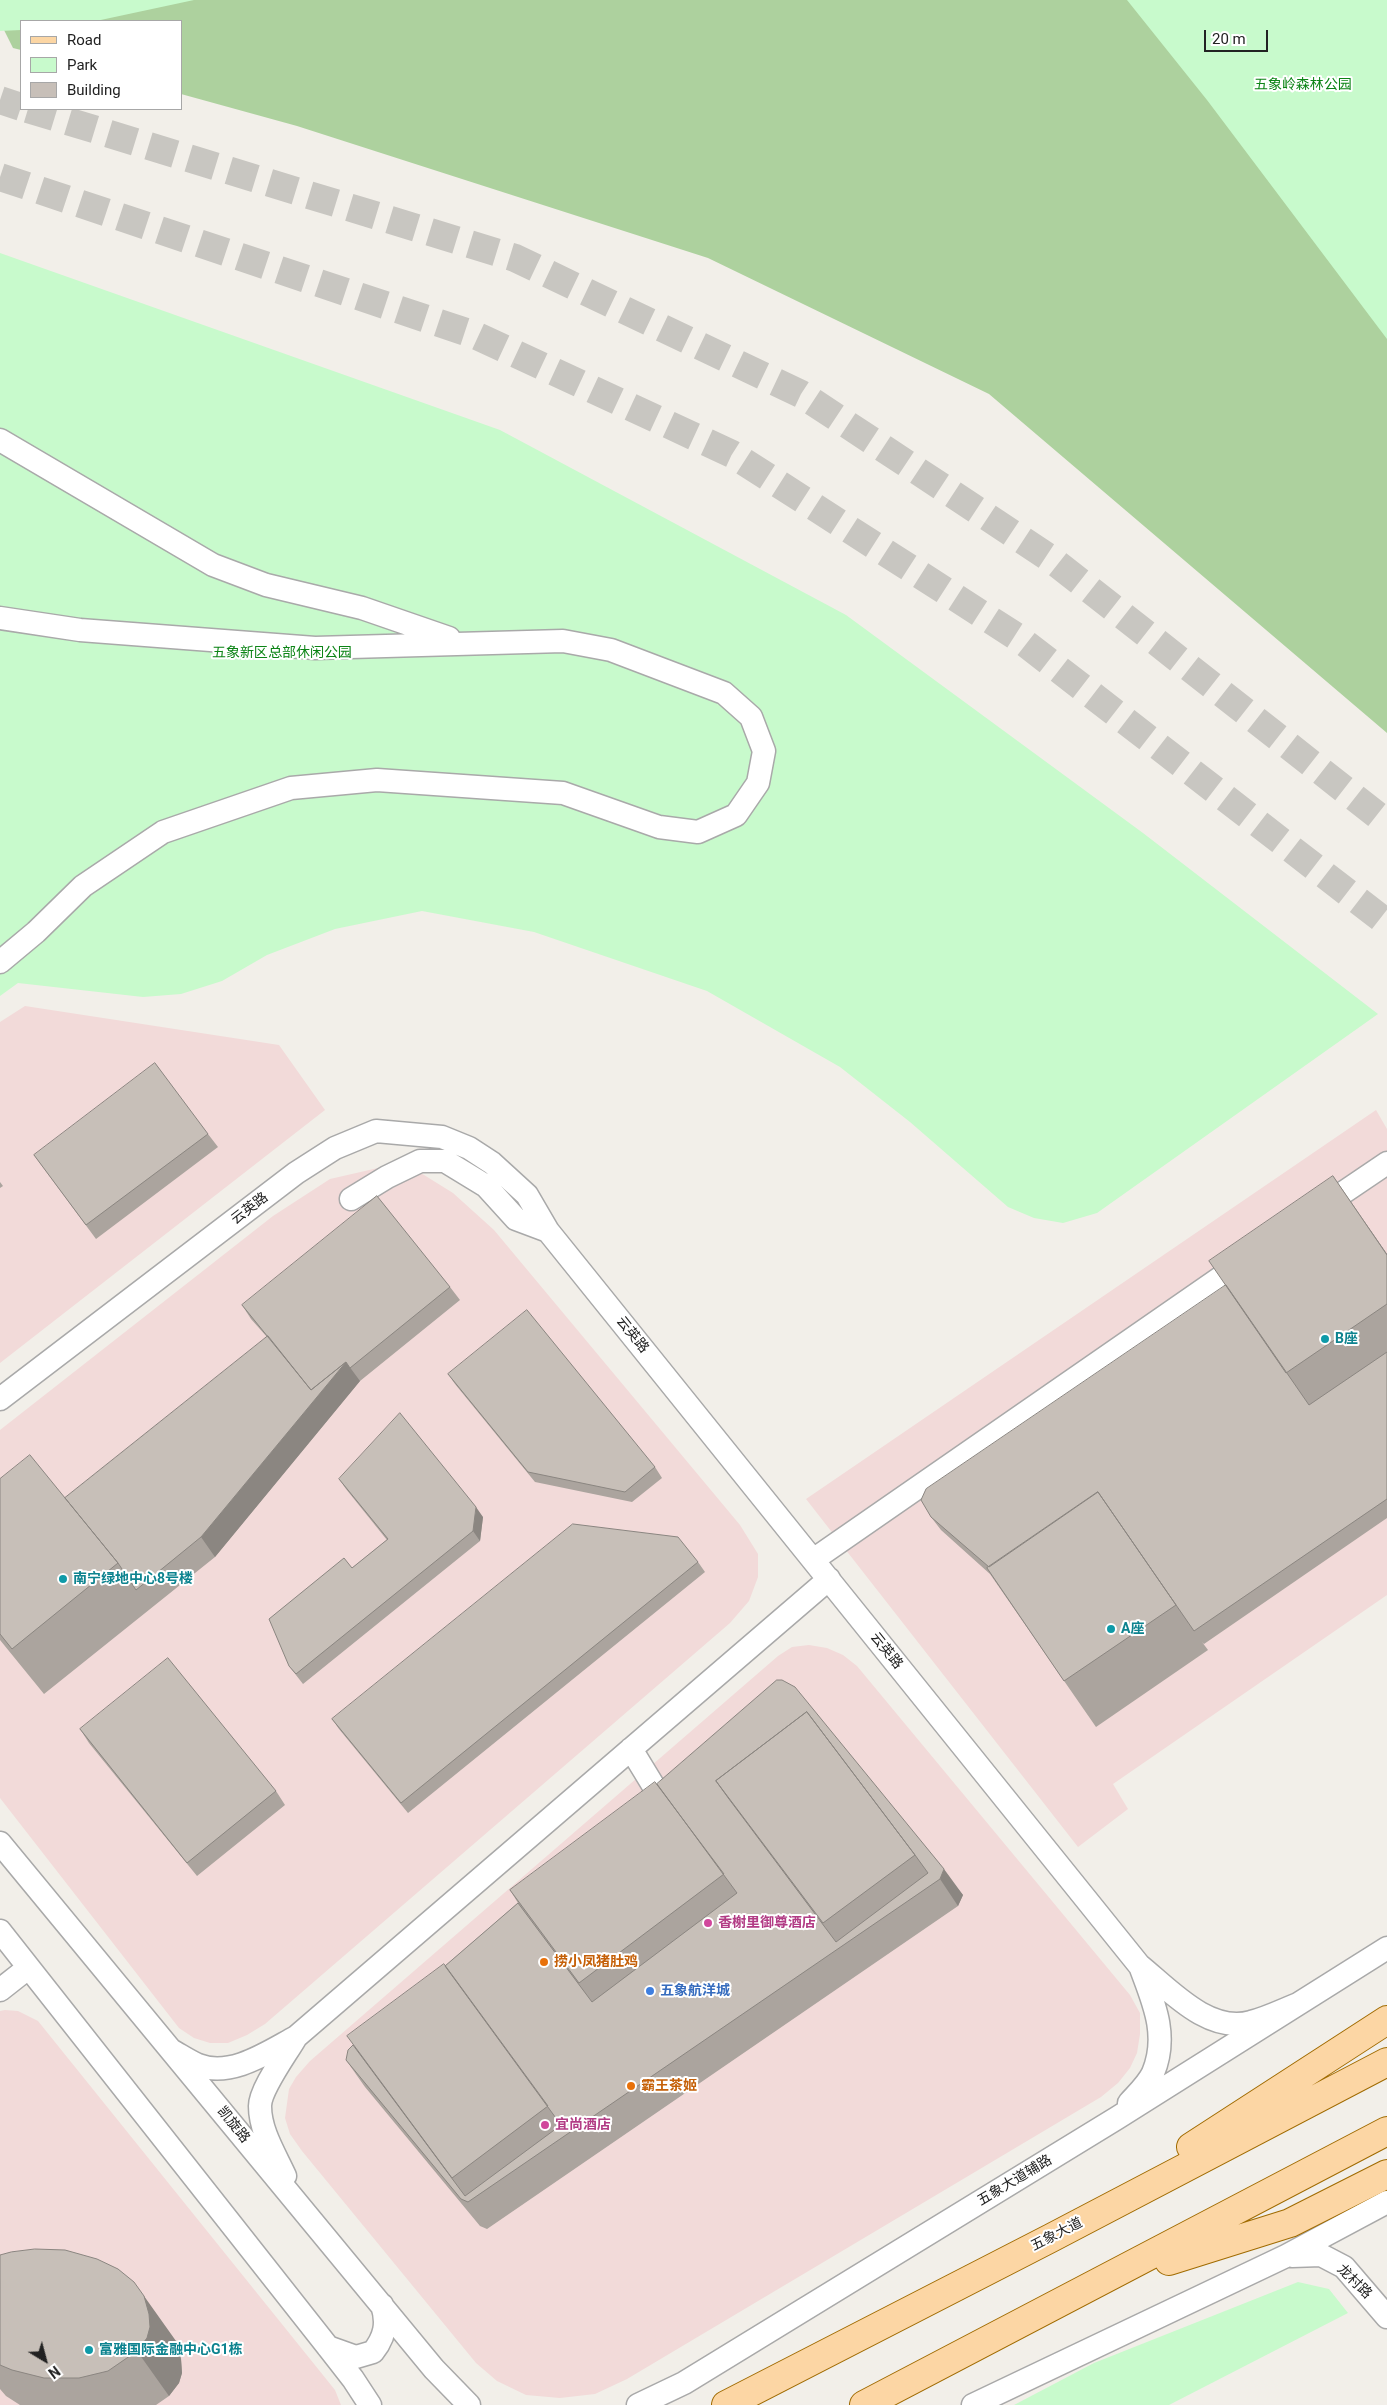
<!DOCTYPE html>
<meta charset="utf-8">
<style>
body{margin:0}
#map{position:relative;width:1387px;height:2405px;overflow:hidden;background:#f2efe9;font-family:Roboto,sans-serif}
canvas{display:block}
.legend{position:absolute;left:20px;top:20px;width:162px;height:90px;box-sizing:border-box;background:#fff;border:1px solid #a7a7a7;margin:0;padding:6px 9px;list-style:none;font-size:15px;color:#222}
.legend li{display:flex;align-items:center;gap:10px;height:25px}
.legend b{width:25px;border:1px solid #a7a7a7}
.north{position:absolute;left:20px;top:2335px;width:50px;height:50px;-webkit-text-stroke:4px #fff;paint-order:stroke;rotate:143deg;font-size:14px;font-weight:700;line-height:20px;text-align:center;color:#222}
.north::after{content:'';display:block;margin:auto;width:18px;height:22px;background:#222;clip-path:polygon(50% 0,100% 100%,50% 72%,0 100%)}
.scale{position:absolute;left:1204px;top:30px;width:64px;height:22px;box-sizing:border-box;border:2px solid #222;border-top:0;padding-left:6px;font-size:15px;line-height:18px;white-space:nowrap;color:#222;-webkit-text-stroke:4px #fff;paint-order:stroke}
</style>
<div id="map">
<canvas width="1387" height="2405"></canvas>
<ul class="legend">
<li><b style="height:6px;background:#fcd6a4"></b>Road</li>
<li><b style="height:14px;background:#c8facc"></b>Park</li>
<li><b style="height:14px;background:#c7bfb8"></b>Building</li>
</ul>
<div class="north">N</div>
<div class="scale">20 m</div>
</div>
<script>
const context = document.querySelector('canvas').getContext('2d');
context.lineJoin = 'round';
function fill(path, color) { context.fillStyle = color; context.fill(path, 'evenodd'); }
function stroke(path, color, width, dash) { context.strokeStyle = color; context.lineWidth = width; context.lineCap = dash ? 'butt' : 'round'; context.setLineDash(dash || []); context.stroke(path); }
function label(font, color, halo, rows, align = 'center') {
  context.font = font + ' Roboto,"Noto Sans SC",sans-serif'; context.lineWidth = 4; context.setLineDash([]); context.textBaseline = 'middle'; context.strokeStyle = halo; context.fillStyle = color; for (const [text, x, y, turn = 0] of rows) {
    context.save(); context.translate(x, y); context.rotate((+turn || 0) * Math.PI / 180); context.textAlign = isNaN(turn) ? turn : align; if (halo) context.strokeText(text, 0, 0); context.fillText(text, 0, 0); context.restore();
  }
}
const commercial = new Path2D(`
 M25 1006 279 1045 325 1110 0 1363V1022Z
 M1376 1110 1387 1129V1595L1113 1784 1128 1809 1078 1847 806 1499Z
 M378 1168 416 1170 453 1193 494 1230 740 1525 758 1554V1577L749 1601 730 1623 265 2024 247 2035 228 2043H210L194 2038 179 2028 0 1798V1430L273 1216 330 1179Z
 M809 1645 827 1648 843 1655 857 1666 1130 1995 1140 2013V2034L1137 2053 1130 2068 1118 2083 1101 2097 627 2379 595 2394 560 2398 526 2395 497 2381 476 2363 302 2151 290 2134 285 2118 289 2089 296 2077 310 2061 778 1656 792 1647Z
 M5 2010 18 2011 38 2021 335 2390 341 2405H0V2011Z`);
const forest = new Path2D(`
 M0 0H1387V733L989 394 708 258 297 126 181 94V21H21V50L13 48 0 22Z`);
const park = new Path2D(`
 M0 0H194L96 21H21V30L0 31Z
 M1127 0H1387V339L1207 100Z
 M0 253 500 430 846 615 1143 833 1378 1014 1097 1213 1063 1223 1034 1218 1008 1207 910 1122 840 1067 707 991 534 932 422 911 335 929 267 955 222 981 181 994 143 997 18 983 0 996Z
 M1298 2282 1329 2289 1348 2313 1169 2405H1014L1094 2363Z`);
const highwayTunnel = new Path2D(`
 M0 100 21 107
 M28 109 515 258 801 394 1051 559 1387 823
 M0 177 475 335 732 454 1017 637 1387 923`);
const minor = new Path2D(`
 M0 440 213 565 266 585 362 608 449 638
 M0 618 80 630 315 648 563 641 611 650 724 693 751 717 764 751 758 783 736 815 698 832 659 827 563 793 377 780 291 788 163 832 83 886 36 932 0 962
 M351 1199 387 1177 420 1161H445L486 1186 516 1219 548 1231
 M1319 1209 1387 1163
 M0 1399 296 1173 335 1148 376 1131 442 1137 469 1148 492 1163 527 1195 548 1231 1139 1965C1169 1989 1208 2034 1251 2022 1267 2018 1283 2010 1298 2004
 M813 1560 1246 1260
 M631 1749 659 1795 645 1807
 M0 1843 434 2369 469 2405
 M0 1931 328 2347 353 2379 370 2405
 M0 1990 28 1968
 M171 2050C180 2055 189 2061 198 2065 231 2078 268 2052 296 2037L829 1579
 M1129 2103C1137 2094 1148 2084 1153 2073 1169 2035 1153 2001 1140 1966
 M285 2176C275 2154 260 2131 260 2106 260 2089 287 2053 296 2037
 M1292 2256 1321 2255 1344 2267 1387 2317
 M328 2347 356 2357 373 2352C385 2337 388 2323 382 2305
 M638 2405 684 2383 1117 2118 1387 1948
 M973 2405 1286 2256 1387 2202`);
const major = new Path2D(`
 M1191 2147 1387 2020
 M1169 2261 1290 2223 1387 2174
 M726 2405 1051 2238 1387 2062
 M864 2405 1387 2131`);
const wall = new Path2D(`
 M208 1134 218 1147 96 1239 34 1155Z
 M1333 1176 1387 1254V1518L1204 1644 1202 1642 1208 1650 1096 1727 990 1574 941 1530 931 1517 1226 1285Z
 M0 1182 3 1186 0 1188Z
 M450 1287 460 1300 360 1381 215 1557 44 1694 0 1640V1479L65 1498 267 1337 251 1319 242 1305Z
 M448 1374 655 1467 662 1478 632 1502 535 1482 455 1384Z
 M339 1479 483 1517 480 1541 303 1684 289 1666 352 1568 387 1540 346 1489Z
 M698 1562 705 1572 408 1813 339 1729 332 1719Z
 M777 1680 963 1895 958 1906 487 2229 480 2226 365 2087 346 2060 445 1966 518 1903 510 1890 657 1784Z
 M80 1729 276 1791 285 1805 197 1876 89 1743Z
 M0 2255 176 2341 181 2359 182 2373 179 2383 169 2396 156 2405H20L6 2396 0 2389Z`);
const shadedWall = new Path2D(`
 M1333 1176 1387 1254V1255Z
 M346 1362 360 1381 215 1557 201 1537Z
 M476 1507 483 1517 480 1541 473 1531Z
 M944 1869 963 1895 958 1906 940 1879Z
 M144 2296 176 2341 181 2359 182 2373 179 2383 169 2396 137 2351Z`);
const building = new Path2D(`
 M155 1063 208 1134 86 1225 34 1155Z
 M1333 1176 1387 1255V1304L1286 1373 1209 1261Z
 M377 1196 450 1287 350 1368 346 1362 311 1390 242 1305Z
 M1226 1285 1309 1405 1387 1352V1499L1194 1631 1098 1492 989 1567 931 1517 921 1500 926 1489Z
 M527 1310 655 1467 625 1492 528 1472 448 1374Z
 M268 1336 311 1390 346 1362 201 1537 136 1590 118 1563 65 1498Z
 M400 1413 476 1507 473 1531 296 1674 289 1666 269 1619 344 1558 352 1568 388 1539 339 1479Z
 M30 1455 118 1563 12 1649 0 1634V1479Z
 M1098 1492 1176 1605 1064 1681 987 1568Z
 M573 1524 678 1537 698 1562 401 1803 332 1719Z
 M168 1658 276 1791 187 1863 80 1729Z
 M777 1680H782L795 1687 944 1869 940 1879 468 2202 461 2199 346 2060 348 2050 353 2045 465 2196 561 2125 445 1966 518 1903 592 2002 737 1893 657 1784ZM807 1712 915 1855 928 1873 836 1942 729 1799 716 1781Z
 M807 1712 915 1855 823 1923 716 1781Z
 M655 1782 724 1874 579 1983 510 1890Z
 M444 1964 548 2106 452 2178 347 2036Z
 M35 2249 65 2250 97 2259 118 2269 134 2282 144 2296 149 2314 150 2327 147 2338 137 2351 108 2371 79 2378H44L12 2370 0 2365V2255L11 2252Z`);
const markers = [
 [1325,1339,5,"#0f9aa8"],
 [63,1579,5,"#0f9aa8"],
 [1111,1629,5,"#0f9aa8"],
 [708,1923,5,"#d1479c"],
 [544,1962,5,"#e8710a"],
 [650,1991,5,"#3f7fe0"],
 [631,2086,5,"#e8710a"],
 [545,2125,5,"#d1479c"],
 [89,2350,5,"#0f9aa8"]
];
const parkNames = [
 ["五象岭森林公园",1303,85],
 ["五象新区总部休闲公园",282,653]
];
const streetNames = [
 ["云英路",250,1209,-38],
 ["云英路",632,1335,51],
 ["云英路",886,1651,51],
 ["凯旋路",233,2125,51],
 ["五象大道辅路",1015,2181,-31],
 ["五象大道",1057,2235,-27],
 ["龙村路",1354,2282,44]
];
const cultureNames = [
 ["B座",1335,1339],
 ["南宁绿地中心8号楼",73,1579],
 ["A座",1121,1629],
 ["富雅国际金融中心G1栋",99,2350]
];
const hotelNames = [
 ["香榭里御尊酒店",718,1923],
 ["宜尚酒店",555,2125]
];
const foodNames = [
 ["捞小凤猪肚鸡",554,1962],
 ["霸王茶姬",641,2086]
];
const shopNames = [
 ["五象航洋城",660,1991]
];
fill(commercial, '#f2dad9');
fill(forest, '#add19e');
fill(park, '#c8facc');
stroke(highwayTunnel, '#c8c6c1', 28, [28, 14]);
stroke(minor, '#a9a9a9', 25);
stroke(major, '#a06b00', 30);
stroke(minor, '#fff', 22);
stroke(major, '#fcd6a4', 28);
fill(wall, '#aba49e');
fill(shadedWall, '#8b8681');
fill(building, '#c7bfb8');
stroke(building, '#8b8681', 1);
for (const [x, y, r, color] of markers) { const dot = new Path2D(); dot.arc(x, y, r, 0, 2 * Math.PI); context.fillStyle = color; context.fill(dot); stroke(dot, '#fff', 2); }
label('14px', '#0c8416', '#fff', parkNames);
label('14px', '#222', '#fff', streetNames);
label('bold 14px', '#0d838f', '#fff', cultureNames, 'left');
label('bold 14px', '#b23c85', '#fff', hotelNames, 'left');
label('bold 14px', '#c56008', '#fff', foodNames, 'left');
label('bold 14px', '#366cbe', '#fff', shopNames, 'left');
</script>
